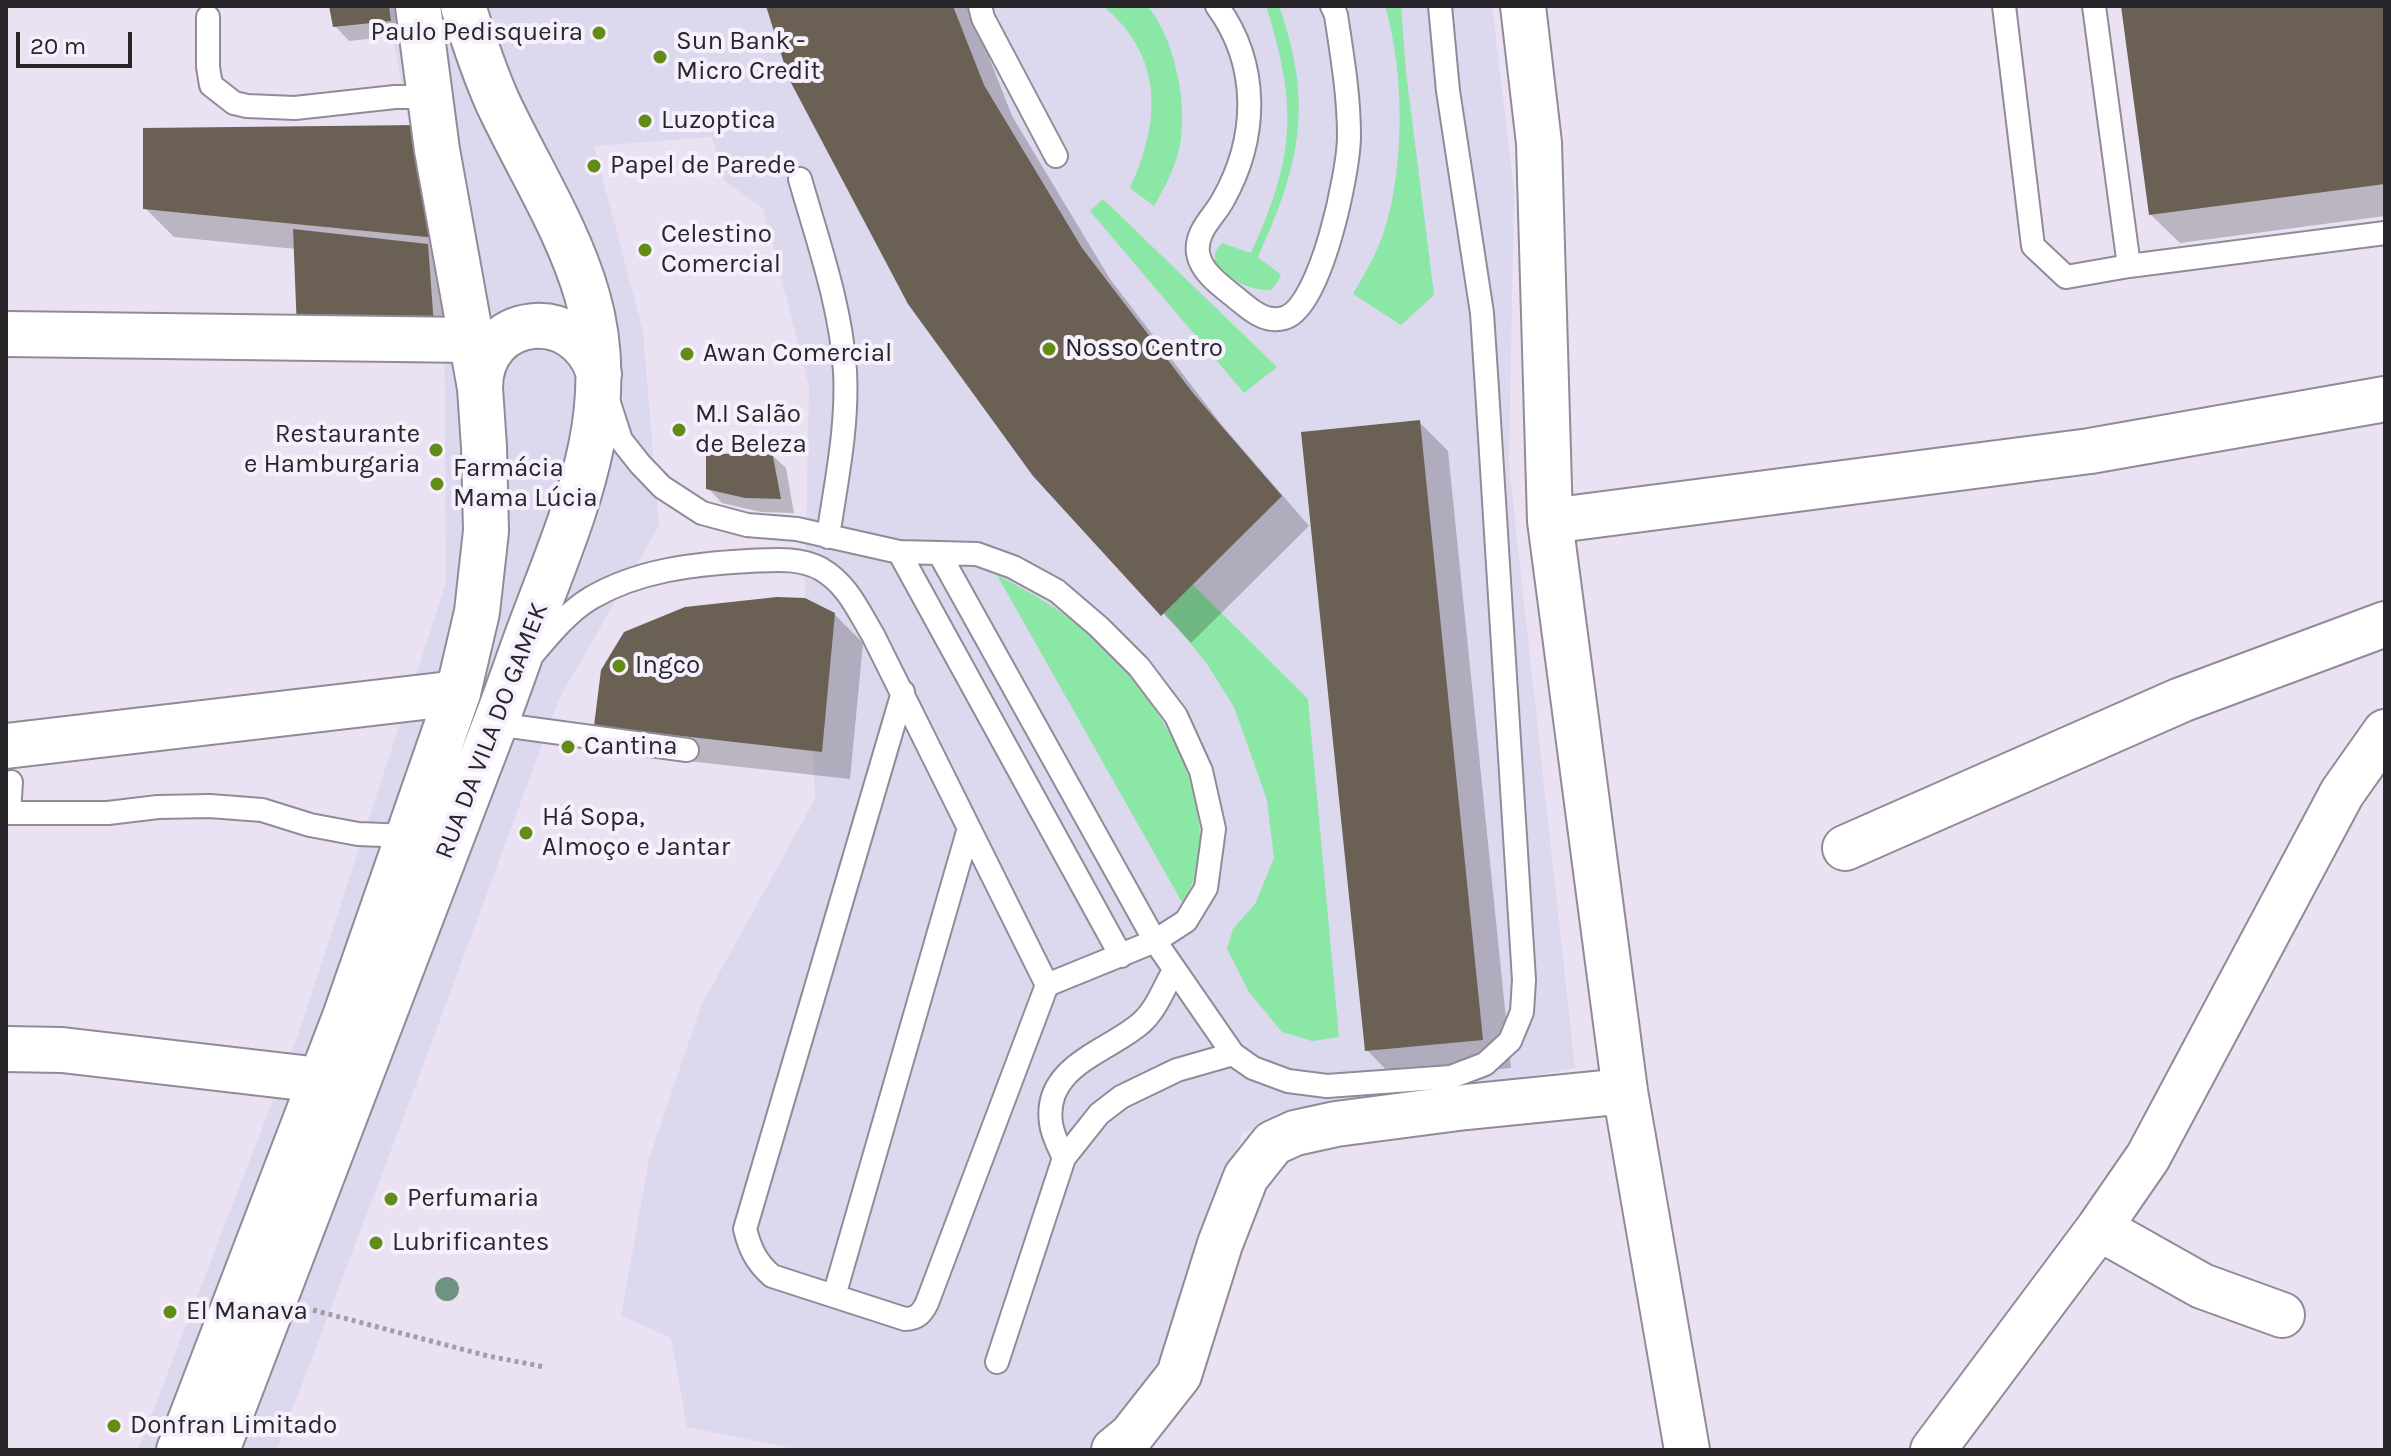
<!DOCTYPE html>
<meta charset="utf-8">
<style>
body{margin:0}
#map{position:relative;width:2391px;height:1456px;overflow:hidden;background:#eae2f2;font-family:Karla,sans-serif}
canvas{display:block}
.frame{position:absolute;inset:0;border:8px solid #29262b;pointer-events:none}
.scale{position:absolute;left:16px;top:32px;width:116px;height:36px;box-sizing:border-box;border:4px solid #29262b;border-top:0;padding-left:10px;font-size:24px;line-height:28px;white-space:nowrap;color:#29262b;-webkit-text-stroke:6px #f6f0fd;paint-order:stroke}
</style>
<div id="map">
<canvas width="2391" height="1456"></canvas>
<div class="frame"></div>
<div class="scale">20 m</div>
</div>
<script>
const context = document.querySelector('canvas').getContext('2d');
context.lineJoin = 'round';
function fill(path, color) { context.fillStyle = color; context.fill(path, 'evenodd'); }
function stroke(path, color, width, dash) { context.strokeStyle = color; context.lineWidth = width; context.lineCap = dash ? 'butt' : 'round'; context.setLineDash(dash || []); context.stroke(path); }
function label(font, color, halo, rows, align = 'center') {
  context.font = font + ' Karla,sans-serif'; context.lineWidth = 8; context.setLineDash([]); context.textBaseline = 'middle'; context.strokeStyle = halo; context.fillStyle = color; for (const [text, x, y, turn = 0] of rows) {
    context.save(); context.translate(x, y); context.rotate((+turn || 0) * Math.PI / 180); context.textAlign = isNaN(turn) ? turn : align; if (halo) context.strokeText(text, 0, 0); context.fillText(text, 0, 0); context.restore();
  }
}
const commercial = new Path2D(`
 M387 6H1492L1514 189 1509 465 1575 1068 1243 1132 1159 1361 1105 1446 1098 1450H801L687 1427 671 1338 621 1316 649 1159 701 1006 815 799 805 586 809 386 763 208 724 181 712 137 594 146 643 331 659 526 559 699 423 1066 277 1450H138L298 1035 446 583 444 313Z`);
const green = new Path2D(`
 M1103 6H1147C1175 36 1189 109 1179 149 1174 170 1165 187 1154 206L1130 188C1161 122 1164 56 1103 6Z
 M1266 6H1279C1314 104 1300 165 1258 257L1281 275 1277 283 1271 290C1246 290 1232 280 1215 263V252L1222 243 1251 253C1295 158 1298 106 1266 6Z
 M1385 6H1401L1406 72 1434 295 1401 325 1353 294C1362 278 1372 262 1379 245 1406 179 1405 73 1385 6Z
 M1103 199 1277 367 1244 393 1090 211Z
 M1174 566 1308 699 1339 1037 1312 1041 1282 1032 1249 992 1227 949 1233 929 1255 904 1274 858 1267 800 1234 707 1207 664 1178 628 1146 594Z
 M997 575C1028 591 1059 608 1085 631 1143 680 1196 756 1200 834 1200 841 1202 851 1201 858 1198 873 1189 890 1183 904Z`);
const shadow = new Path2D(`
 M331 6H400L404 35 349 41 335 26Z
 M768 6H969L1012 116 1110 279 1221 424 1309 526 1191 643 1034 475Z
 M2123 6H2385V216L2180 243 2151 215Z
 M417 127 455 347 296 249 174 237 145 208Z
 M1419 422 1448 451 1511 1068 1395 1079 1367 1050Z
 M771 454 786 468 794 513 761 512 722 503 708 488Z
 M834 614 863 643 850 779 624 754 596 726Z`);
const building = new Path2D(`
 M329 6H389L391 21 333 27Z
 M766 6H953L984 85 1082 248 1193 393 1282 496 1161 616 1033 476 908 304 789 79Z
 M2121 6H2385V184L2149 215Z
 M418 125 437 238 143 209V128Z
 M293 229 428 244 434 326 297 331Z
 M1420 420 1483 1040 1365 1051 1301 432Z
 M772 451 781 499 745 498 706 489V455Z
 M777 597 805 598 835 613 822 752 594 726 601 670 624 632 685 607Z`);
const path = new Path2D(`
 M313 1310 488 1356 545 1367`);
const lane = new Path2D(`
 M980 6 983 18 1056 156
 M1217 6C1260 65 1258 138 1223 200 1214 217 1195 231 1198 253 1201 274 1226 289 1241 302 1253 312 1267 323 1284 318 1321 308 1349 171 1349 136 1349 95 1342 55 1336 15L1332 6
 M2004 6 2033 246 2066 277 2129 266 2385 233
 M2094 6 2129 266
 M208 17V67L211 85 234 103 247 106 295 108 395 97H430
 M800 179C818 242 841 306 845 371 848 427 836 482 828 537
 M608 400 621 440 640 464 662 487 702 513 747 525 797 529 899 552 977 554 1013 567 1057 591 1099 627 1139 667 1176 716 1201 771 1214 829 1206 888 1186 921 1155 941 1047 985 927 1303C922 1313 917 1319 905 1319L772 1276C756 1262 750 1249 745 1229L903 692
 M899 552 1121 956
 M939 553 1155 941 1233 1054 1253 1068 1288 1081 1327 1086 1451 1077 1485 1064 1510 1041 1522 1012 1524 980 1487 389 1482 313 1448 91 1440 6
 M534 653C550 634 569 611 591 598 639 570 694 564 749 561 774 560 799 557 821 569 847 584 858 610 873 635L1047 985
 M495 724 687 750
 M11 782 9 813H108L158 807 210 806 262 810 310 825 358 834 409 836
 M1064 1158C1059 1147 1052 1134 1051 1123 1043 1066 1108 1052 1141 1023 1156 1010 1164 988 1174 970
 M834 1296 969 828
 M997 1362 1064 1158 1099 1114 1121 1097 1177 1070 1233 1054`);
const street = new Path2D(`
 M1523 6 1539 143 1550 521 1625 1091 1687 1450
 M6 334 471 340
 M1550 521 2090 451 2385 399
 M6 746 458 693
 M1845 848 2181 700 2385 624
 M6 1049 62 1050 320 1080
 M2099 1228 2202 1286 2282 1315
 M1114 1450 1131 1436 1179 1375 1220 1244 1246 1177 1273 1143 1295 1133 1336 1124 1466 1107 1625 1091
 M1933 1450 2099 1228 2148 1157 2342 793 2385 732`);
const secondary = new Path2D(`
 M480 388C480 313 578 303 599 374
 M179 1450 346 1014 458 693 477 612 486 531 484 447 480 388 437 150 418 6
 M217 1450 495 724C510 686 522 648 537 610 576 507 620 407 587 295 568 229 527 165 498 103 484 72 473 38 463 6`);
const trees = [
 [447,1289]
];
const markers = [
 [599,33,8,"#638b17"],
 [660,57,8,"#638b17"],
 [645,121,8,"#638b17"],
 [594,166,8,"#638b17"],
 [645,250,8,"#638b17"],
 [1049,349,8,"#638b17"],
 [687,354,8,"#638b17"],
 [679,430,8,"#638b17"],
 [436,450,8,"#638b17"],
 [437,484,8,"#638b17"],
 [619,666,8,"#638b17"],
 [568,747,8,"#638b17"],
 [526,833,8,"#638b17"],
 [391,1199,8,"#638b17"],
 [376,1243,8,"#638b17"],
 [170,1312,8,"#638b17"],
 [114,1426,8,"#638b17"]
];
const poiNames = [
 ["Paulo Pedisqueira",583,33,"right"],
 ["Sun Bank -",676,42],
 ["Micro Credit",676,72],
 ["Luzoptica",661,121],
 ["Papel de Parede",610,166],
 ["Celestino",661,235],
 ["Comercial",661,265],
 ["Nosso Centro",1065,349],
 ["Awan Comercial",703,354],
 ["M.I Salão",695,415],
 ["de Beleza",695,445],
 ["Restaurante",420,435,"right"],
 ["e Hamburgaria",420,465,"right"],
 ["Farmácia",453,469],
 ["Mama Lúcia",453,499],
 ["Ingco",635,666],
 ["Cantina",584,747],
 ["Há Sopa,",542,818],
 ["Almoço e Jantar",542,848],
 ["Perfumaria",407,1199],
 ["Lubrificantes",392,1243],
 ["El Manava",186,1312],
 ["Donfran Limitado",130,1426]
];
const streetNames = [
 ["RUA DA VILA DO GAMEK",492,731,-69]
];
fill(commercial, '#dcd8ee');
fill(green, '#8be7a5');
fill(shadow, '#0003');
fill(building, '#6a6154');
stroke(lane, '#928a99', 26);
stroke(street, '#928a99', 48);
stroke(secondary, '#928a99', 48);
stroke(path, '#a29ca8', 5, [4, 4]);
stroke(lane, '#fff', 22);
stroke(street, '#fff', 44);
stroke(secondary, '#fff', 44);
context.fillStyle = '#6f9383';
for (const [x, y] of trees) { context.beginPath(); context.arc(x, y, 12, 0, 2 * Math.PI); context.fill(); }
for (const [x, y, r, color] of markers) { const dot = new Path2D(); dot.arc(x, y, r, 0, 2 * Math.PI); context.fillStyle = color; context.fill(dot); stroke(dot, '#f6f0fd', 3); }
label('26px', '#29262b', '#f6f0fd', poiNames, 'left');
label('26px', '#29262b', '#f6f0fd', streetNames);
</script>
